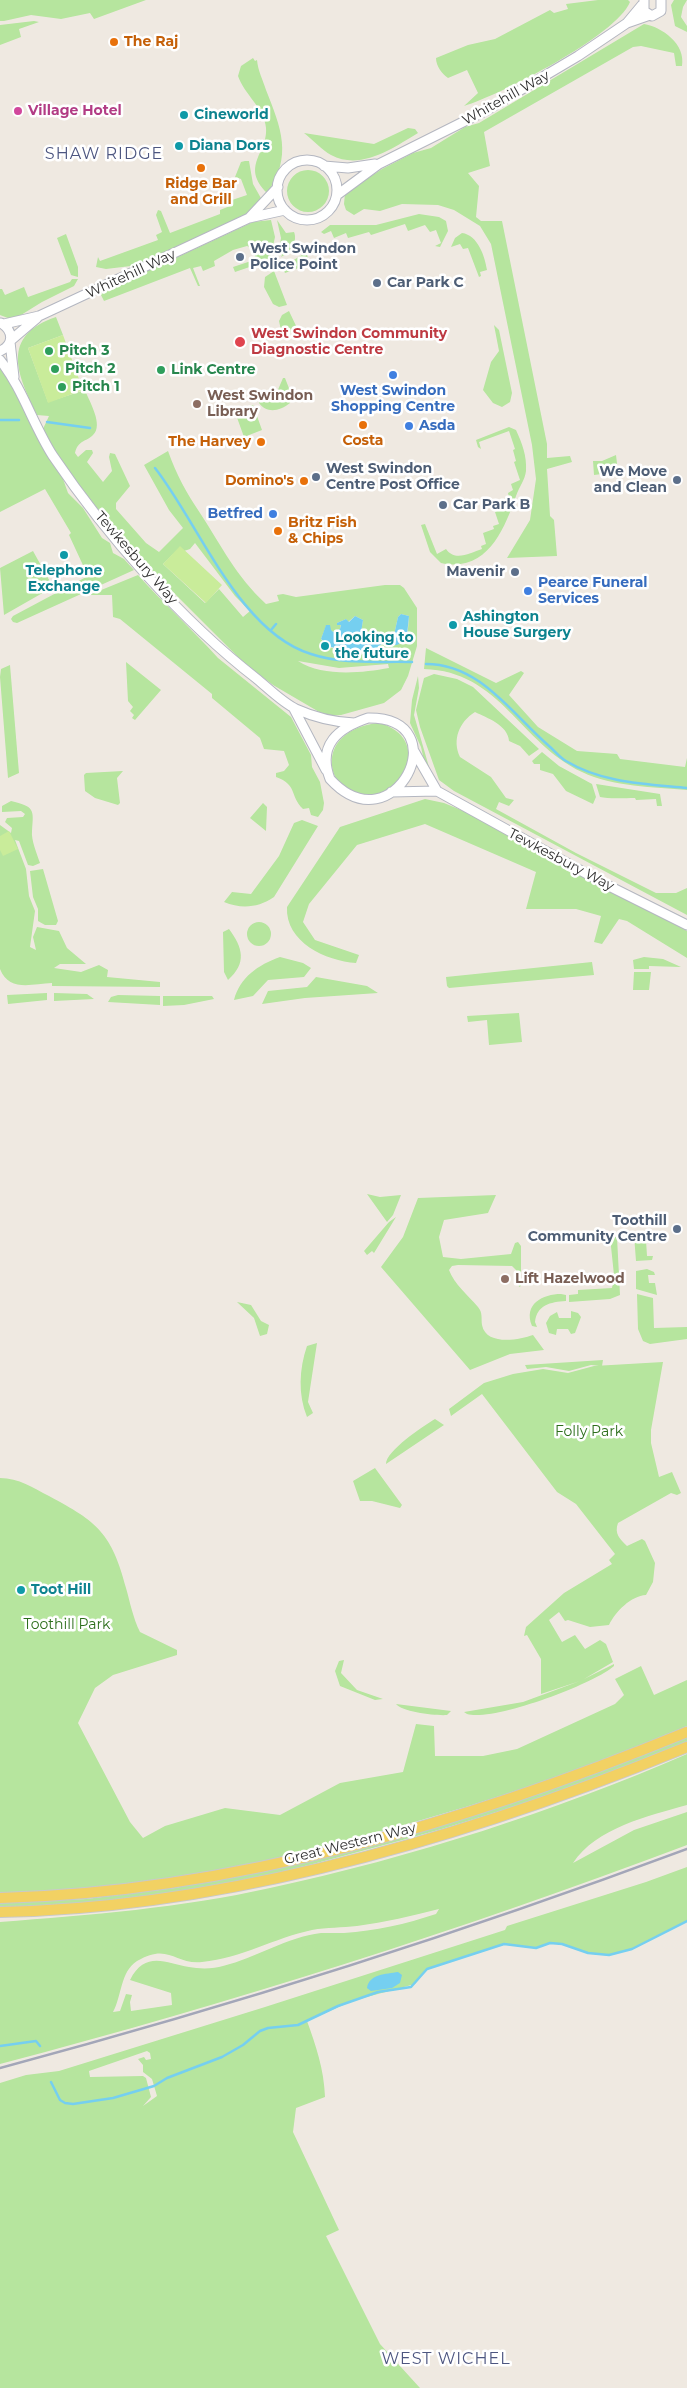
<!DOCTYPE html>
<style>
body{margin:0}
canvas{display:block;background:#efe9e1}
</style>
<canvas width="687" height="2388"></canvas>
<script>
const context = document.querySelector('canvas').getContext('2d');
context.lineJoin = 'round';
function fill(path, color) { context.fillStyle = color; context.fill(path, 'evenodd'); }
function stroke(path, color, width, dash) { context.strokeStyle = color; context.lineWidth = width; context.lineCap = dash ? 'butt' : 'round'; context.setLineDash(dash || []); context.stroke(path); }
function label(font, color, halo, rows, align = 'center') {
  context.font = font + ' Montserrat,sans-serif'; context.lineWidth = 5; context.setLineDash([]); context.textBaseline = 'middle'; context.strokeStyle = halo; context.fillStyle = color; for (const [text, x, y, turn = 0] of rows) {
    context.save(); context.translate(x, y); context.rotate((+turn || 0) * Math.PI / 180); context.textAlign = isNaN(turn) ? turn : align; if (halo) context.strokeText(text, 0, 0); context.fillText(text, 0, 0); context.restore();
  }
}
const green = new Path2D(`
 M0 0H146L94 19 90 13 61 19 31 15 4 21H0Z
 M598 0H628L630 2C616 36 500 95 464 106L478 93 467 70 448 78C442 74 436 66 436 58L468 45 495 39 550 10 554 13 568 9 566 4Z
 M674 0H687L683 7 681 17 687 26V32L675 26 671 5Z
 M34 21 39 22 19 29 21 37 0 45V25Z
 M644 24C662 27 686 44 682 66H676L674 53 641 46 633 47 484 132 490 166 468 173 479 186 476 217 481 221H502L547 444V458L570 456 572 462 547 469 550 516 554 520 557 556 507 558 530 520 536 479 532 445 491 244 480 226 454 210 438 205 402 204 380 211 364 209 354 215 346 210 344 204 345 193 382 169 413 153 431 148 465 127 479 123Z
 M253 58 255 61 257 60C258 71 263 80 266 90 281 128 293 156 267 193 240 166 268 153 266 128 264 108 244 94 238 76L241 66Z
 M408 128 415 129 418 133C393 148 361 171 331 155 322 150 313 140 304 133L374 144Z
 M245 161H249L253 184 262 200 243 217 139 265 106 269 96 267 98 257 100 261 158 240 156 235 162 232 156 215 158 210 161 211 170 233 220 214V210L230 206 229 201 247 195 241 179 235 177 241 162Z
 M287 191a21 21 0 1 1 42 0a21 21 0 1 1-42 0Z
 M419 214 439 217 446 221 448 231 440 247 435 246 441 243 436 230 430 232 425 225 408 231 405 224 371 235 369 232 348 238 346 233 334 238 331 231 324 234 321 232 330 225H376Z
 M271 220 275 237 270 260 235 272 233 267 254 260 256 250 247 246 233 250 214 261 215 266 203 271 201 266 193 268 200 286H198L190 268 104 301 100 293 253 222Z
 M277 220 286 233 294 232C298 242 290 252 281 257L282 255 279 250 281 238Z
 M462 233C478 235 485 257 487 270L480 272 481 276 479 277 468 248 463 249 460 244 451 247 455 238Z
 M66 234 78 267V277L71 275 57 238Z
 M316 244 318 251 307 255 309 261 304 263V266L285 273 282 267 302 255 308 245Z
 M274 271 287 305 279 307 273 304 264 287 265 277Z
 M72 279H78L74 286 42 302 13 320 0 315V289H2L5 295 24 287 28 297 70 282Z
 M289 311 298 330 282 335 279 321 282 315Z
 M56 317 63 335 28 348 48 402 85 390C89 401 104 425 93 435 86 442 78 440 75 453L78 457 86 450H92L93 453 87 462 103 482 112 471 109 457 110 453 115 454 130 486 116 503V509L146 543 159 552 183 528 169 510 144 465 168 451C177 476 186 492 200 513 223 548 235 575 266 604L279 601 277 595 283 594 296 597 385 585H400L404 588 417 608V646L408 676 401 690 384 703 341 715 326 716 273 685 244 663 153 572 71 478 63 479 68 493 83 508 102 538 110 543 113 553 124 559 134 570 17 623 13 622 11 619 13 616 88 576 69 535 71 533 45 489 0 512V361L15 384 44 449 42 431 49 416 37 415C17 374 0 336 56 317ZM195 543 235 596 250 611 243 617 219 589 205 603 163 564 172 555 190 549ZM401 614 409 616C408 624 409 636 403 642 396 647 388 642 380 645 375 646 372 652 367 653 362 654 360 650 356 649 342 645 335 656 321 639L326 626H330V630L333 632 340 629 341 624 337 625V623L346 619 348 622 355 616 363 620 361 633 365 641 391 640 394 635 398 617ZM298 661 339 668 388 664 389 668C361 673 323 677 298 661Z
 M494 325 499 330 512 393 510 402 502 407 493 403 483 390 491 362 499 351Z
 M283 378H285L292 396 290 403C280 411 267 414 259 403V400L277 392Z
 M253 405 262 430 244 437 235 412Z
 M509 427 516 430C522 443 527 456 526 471 525 480 519 487 516 496 504 530 487 573 441 563L430 552 421 525 425 524 437 554 446 549C455 562 470 553 482 549L481 546 486 544 483 533 494 529 493 526 499 524 495 512 506 507 504 499 509 497 508 493 513 490 511 484 520 480 514 462 516 461 513 450 515 449 509 431 479 442 481 449 478 447 476 440Z
 M616 455 618 472 594 475 593 461H602Z
 M33 551 53 587 4 615 0 568Z
 M138 575C164 604 192 629 218 658L291 717 311 755 312 767 320 782 324 803 323 810 318 817 311 815 309 808 303 809C289 795 298 785 276 777V773L284 771 289 765 284 751 264 749 260 738 212 698V694L120 619 113 617 112 595H89Z
 M426 648 496 683 521 671 524 673 509 695 538 727 577 751 617 754 620 759 685 767 687 758V790C654 787 613 787 582 772 520 743 500 671 424 669Z
 M126 662 161 690 135 720 132 718 134 715 130 711 133 707 128 701Z
 M10 665 19 773 8 778 0 677 1 669Z
 M434 674 457 679 473 687 539 749 529 756 520 746 509 741C508 725 487 718 475 712 459 722 452 740 460 757L491 777 506 798 514 800 509 806 499 802 496 809 576 853 656 893H676L687 888V915L454 791 439 780 420 727 416 710 424 678Z
 M418 676 419 688 414 715 431 774 426 769 421 747 410 723 412 700Z
 M380 723C436 740 399 806 359 795 354 793 348 788 343 785 336 780 333 774 332 766 329 738 357 724 380 723Z
 M542 752 559 766 592 784 596 797 593 804 566 791 553 774 540 770V764H534L532 761Z
 M123 771 117 778 120 803 118 805 95 798 85 791 84 775 86 773Z
 M596 784 660 794 662 806H657L656 799 636 800 635 798C625 798 608 799 600 797Z
 M425 799 444 803 466 812 687 931V958L627 921 619 919 602 944 594 942 601 916 576 909H526L536 872 425 824 357 845 309 904 303 922 315 940 359 955 356 963C326 961 285 942 287 907L340 827Z
 M11 801C34 807 34 808 32 831 31 840 37 854 40 863L33 866 28 865 19 841 15 840 26 869 29 896 35 911 30 947 36 950 33 937 37 927 59 931 67 948 86 964H60L54 968 81 972 99 965 108 970 107 977 160 982V987L52 986V983C31 984 9 992 0 969V825L11 833 12 828 5 822 7 818 23 817 25 814 21 811 2 812V806Z
 M263 803 267 807 266 831 250 818Z
 M302 820 318 826 274 897C258 908 241 909 224 902L232 892 251 894 279 856 294 823Z
 M43 869 58 921 56 925H45L38 921V909L33 897 30 871Z
 M247 934a12 12 0 1 1 24 0a12 12 0 1 1-24 0Z
 M229 929C243 948 247 963 228 980L224 972 223 932Z
 M280 957 303 963 311 968 304 977 268 980 253 996 234 1000C240 977 258 965 280 957Z
 M644 957 663 959 681 967 649 966V969H634L633 960Z
 M592 962 594 975 449 988 447 986 446 977Z
 M634 972H651L649 990H633Z
 M316 977 367 986 378 993 305 998 262 1004 268 991 307 987Z
 M47 993V1000L8 1004 7 995Z
 M54 993 87 994 94 999 54 1001Z
 M118 995 160 996V1005L108 1002 111 997Z
 M163 996H212L214 999 184 1005 163 1006Z
 M519 1013 522 1042 489 1045 487 1020 468 1022 467 1016Z
 M367 1194 380 1197 401 1195 393 1215 387 1222Z
 M496 1195 488 1213 444 1220 439 1237 443 1257 461 1259 511 1254 515 1243 518 1242 521 1246V1286L519 1287 516 1270 512 1266 458 1265 452 1266 449 1270C454 1284 468 1295 478 1307 483 1313 481 1318 482 1325 486 1346 519 1340 533 1335L544 1350 510 1354 470 1370 381 1267 403 1237 418 1198Z
 M396 1217 374 1253 372 1251 367 1255 364 1251 389 1222Z
 M634 1235 646 1240 647 1256H653L652 1260 636 1261Z
 M610 1237H617L620 1295 610 1299 569 1302V1295L578 1294V1290L612 1288 614 1275Z
 M647 1269 654 1272 655 1275H648L649 1283H655L657 1295 636 1289V1271Z
 M561 1294 566 1295V1301C550 1302 537 1305 535 1322L537 1327 532 1326C523 1304 543 1294 561 1294Z
 M637 1294 653 1298 654 1328 687 1327V1339L650 1344 643 1341 638 1329Z
 M237 1302 251 1305 261 1321 269 1325 267 1334 260 1336 254 1318Z
 M571 1311 578 1313 581 1317 575 1333 571 1334 568 1329H557L556 1335 549 1333 546 1323 550 1316 557 1312 559 1318H571Z
 M317 1343 308 1402 313 1413 307 1417C298 1395 299 1369 307 1346Z
 M603 1360 602 1366 591 1365 569 1371 546 1367 527 1369 525 1365Z
 M663 1362 651 1430V1443L659 1477 672 1472 681 1493 677 1495 671 1493 618 1523C614 1534 620 1539 627 1546L642 1539 645 1541 655 1563 653 1582 646 1595C631 1596 616 1611 609 1625L590 1627 568 1620 565 1621 559 1612 549 1620 562 1642 575 1635 585 1649 600 1640 606 1644 613 1662 584 1679 614 1664V1666C594 1684 493 1722 467 1714L464 1712 523 1702 580 1681 541 1694V1659L527 1635 524 1636 526 1627 564 1593 612 1564 609 1560 615 1554 576 1504 557 1492 482 1394 451 1416 449 1409 484 1383 513 1374 543 1369 568 1373 594 1366Z
 M435 1419 444 1425 386 1464C386 1451 423 1426 435 1419Z
 M375 1468 402 1505 400 1508 372 1501H360L353 1481Z
 M0 1478C19 1478 33 1488 49 1496 98 1522 112 1534 126 1588 130 1602 133 1618 140 1632L177 1650V1655L113 1675 95 1688 78 1723 130 1822 143 1838 165 1826 225 1808 280 1815 340 1783 403 1772 416 1724 434 1726 435 1756H483L517 1749 615 1704 624 1695 615 1679 641 1666 654 1695 687 1680V1726C572 1775 453 1814 332 1844 283 1857 234 1869 184 1877 123 1887 62 1891 0 1894Z
 M344 1660 341 1673 357 1690 383 1699 375 1700 340 1686 335 1671 339 1661Z
 M396 1704 451 1711 447 1715C437 1716 402 1712 396 1704Z
 M687 1737V1742C580 1787 470 1823 358 1852 298 1868 238 1884 177 1892 118 1901 59 1905 0 1908V1903L86 1899 175 1888 312 1859Z
 M687 1754V1805C648 1816 596 1828 573 1863L634 1830 687 1812V1845C462 1930 232 2003 0 2064V1922C90 1915 181 1908 270 1888 413 1857 553 1812 687 1754ZM439 1909 436 1914C406 1924 375 1931 344 1933 336 1933 328 1933 321 1933 287 1937 256 1958 223 1966 214 1969 199 1969 189 1967 166 1963 145 1950 130 1980L171 1993 172 2005 131 2011 130 2002 132 1995 126 1994 120 2011 113 2012C122 1996 120 1972 137 1961 169 1942 175 1965 202 1962 242 1958 274 1938 312 1930 327 1927 342 1928 357 1926 385 1922 412 1916 439 1909Z
 M687 1867V1921L632 1949 609 1955 588 1953 562 1944 550 1943 536 1948 504 1944 427 1969 415 1984 352 2001 307 2021C316 2046 324 2069 325 2097L296 2108 293 2132 339 2230 326 2236 380 2344 420 2388H0V2083L26 2075 59 2071 265 2007 505 1930 507 1926 646 1882ZM147 2051 150 2053 151 2059 146 2060 144 2057 138 2059 143 2065V2072L152 2079 157 2096 143 2106 151 2097 146 2078 143 2076 90 2077 89 2071Z`);
const pitch = new Path2D(`
 M63 335 83 390 48 403 28 348Z
 M180 546 222 585 206 603 163 564Z
 M9 831 18 849 3 856 0 850V836Z`);
const water = new Path2D(`
 M401 614 409 616 407 635 404 641 397 645 382 644 369 653 357 649 344 650 331 647 321 639 326 625H330L331 630 333 632 340 629 341 625H337V623L346 619 349 622 355 616 363 620 361 633 365 641 391 640 394 635 398 617Z
 M398 1972 402 1975 400 1983 392 1988 371 1991 367 1988C369 1974 386 1974 398 1972Z`);
const stream = new Path2D(`
 M0 420H19
 M47 422 90 428
 M155 468C199 524 239 632 311 654 344 665 378 661 412 662
 M271 630 276 624
 M426 664C480 664 511 713 549 746 555 751 559 757 566 761 602 783 646 784 687 788
 M0 2046 36 2041 40 2046
 M51 2082 60 2100 65 2103 73 2104 113 2098 154 2086 167 2078 222 2057 243 2045 260 2031 268 2028 298 2025 338 2006 378 1992 411 1987 427 1969 504 1944 536 1948 550 1943 562 1944 588 1953 609 1955 632 1949 687 1921`);
const secondary = new Path2D(`
 M644 0V11L652 16 661 11V0
 M627 23 650 15
 M277 190a30 30 0 1 1 60 0a30 30 0 1 1-60 0Z
 M324 166 348 168 375 164
 M337 195 379 164 487 110 578 56 627 23 642 5
 M249 218 278 187
 M4 324 39 316 249 218 285 210
 M10 341 37 318
 M10 342 14 377
 M0 351C14 345 14 331 1 323
 M0 360C23 389 33 425 53 456 107 536 181 620 257 679 269 689 283 703 296 709 316 718 332 722 354 723
 M294 709 326 770
 M368 718C460 717 394 849 330 779 317 745 338 728 368 718Z
 M414 751 437 791
 M391 792 437 791 607 885 687 925`);
const primary = new Path2D(`
 M0 1898C236 1892 470 1821 687 1732
 M0 1912C230 1908 475 1834 687 1747`);
const rail = new Path2D(`
 M0 2068C232 2006 462 1933 687 1849`);
const markers = [
 [114,42,5,"#e8710a"],
 [18,111,5,"#d1479c"],
 [184,115,5,"#0f9aa8"],
 [179,146,5,"#0f9aa8"],
 [201,168,5,"#e8710a"],
 [240,257,5,"#5c6f8a"],
 [377,283,5,"#5c6f8a"],
 [240,342,6,"#e0444e"],
 [49,351,5,"#2e9e5b"],
 [55,369,5,"#2e9e5b"],
 [161,370,5,"#2e9e5b"],
 [393,375,5,"#3f7fe0"],
 [62,387,5,"#2e9e5b"],
 [197,404,5,"#8d6e63"],
 [363,425,5,"#e8710a"],
 [409,426,5,"#3f7fe0"],
 [261,442,5,"#e8710a"],
 [316,477,5,"#5c6f8a"],
 [677,480,5,"#5c6f8a"],
 [304,481,5,"#e8710a"],
 [443,505,5,"#5c6f8a"],
 [273,514,5,"#3f7fe0"],
 [278,531,5,"#e8710a"],
 [64,555,5,"#0f9aa8"],
 [515,572,5,"#5c6f8a"],
 [528,591,5,"#3f7fe0"],
 [453,625,5,"#0f9aa8"],
 [325,646,5,"#0f9aa8"],
 [677,1229,5,"#5c6f8a"],
 [505,1279,5,"#8d6e63"],
 [21,1590,5,"#0f9aa8"]
];
const foodNames = [
 ["The Raj",124,42],
 ["Ridge Bar",201,184,"center"],
 ["and Grill",201,200,"center"],
 ["Costa",363,441,"center"],
 ["The Harvey",251,442,"right"],
 ["Domino's",294,481,"right"],
 ["Britz Fish",288,523],
 ["& Chips",288,539]
];
const streetNames = [
 ["Whitehill Way",506,98,-29],
 ["Whitehill Way",131,274,-25],
 ["Tewkesbury Way",136,558,49],
 ["Tewkesbury Way",561,860,28],
 ["Great Western Way",350,1844,-14]
];
const hotelNames = [
 ["Village Hotel",28,111]
];
const cultureNames = [
 ["Cineworld",194,115],
 ["Diana Dors",189,146],
 ["Telephone",64,571,"center"],
 ["Exchange",64,587,"center"],
 ["Ashington",463,617],
 ["House Surgery",463,633],
 ["Looking to",335,638],
 ["the future",335,654],
 ["Toot Hill",31,1590]
];
const serviceNames = [
 ["West Swindon",250,249],
 ["Police Point",250,265],
 ["Car Park C",387,283],
 ["West Swindon",326,469],
 ["Centre Post Office",326,485],
 ["We Move",667,472,"right"],
 ["and Clean",667,488,"right"],
 ["Car Park B",453,505],
 ["Mavenir",505,572,"right"],
 ["Toothill",667,1221,"right"],
 ["Community Centre",667,1237,"right"]
];
const healthNames = [
 ["West Swindon Community",251,334],
 ["Diagnostic Centre",251,350]
];
const leisureNames = [
 ["Pitch 3",59,351],
 ["Pitch 2",65,369],
 ["Link Centre",171,370],
 ["Pitch 1",72,387]
];
const shopNames = [
 ["West Swindon",393,391,"center"],
 ["Shopping Centre",393,407,"center"],
 ["Asda",419,426],
 ["Betfred",263,514,"right"],
 ["Pearce Funeral",538,583],
 ["Services",538,599]
];
const educationNames = [
 ["West Swindon",207,396],
 ["Library",207,412],
 ["Lift Hazelwood",515,1279]
];
const parkNames = [
 ["Folly Park",589,1432],
 ["Toothill Park",67,1625]
];
const quarterNames = [
 ["SHAW RIDGE",104,154],
 ["WEST WICHEL",446,2359]
];
fill(green, '#b6e59e');
fill(pitch, '#c9ec9a');
fill(water, '#75cff0');
stroke(stream, '#75cff0', 2.5);
stroke(secondary, '#b4b7c1', 11);
stroke(primary, '#c9c9c9', 12);
stroke(secondary, '#fff', 9);
stroke(primary, '#f2d163', 10);
stroke(rail, '#a3a6b8', 2.5);
for (const [x, y, r, color] of markers) { const dot = new Path2D(); dot.arc(x, y, r, 0, 2 * Math.PI); context.fillStyle = color; context.fill(dot); stroke(dot, '#fff', 2); }
label('bold 14px', '#c56008', '#fff', foodNames, 'left');
label('14px', '#2e2e2e', '#fff', streetNames);
label('bold 14px', '#b23c85', '#fff', hotelNames, 'left');
label('bold 14px', '#0d838f', '#fff', cultureNames, 'left');
label('bold 14px', '#4e5e75', '#fff', serviceNames, 'left');
label('bold 14px', '#be3a42', '#fff', healthNames, 'left');
label('bold 14px', '#27864d', '#fff', leisureNames, 'left');
label('bold 14px', '#366cbe', '#fff', shopNames, 'left');
label('bold 14px', '#785e54', '#fff', educationNames, 'left');
label('14px', '#2c6e1b', '#fff', parkNames);
context.letterSpacing = '1px';
label('16px', '#4d5680', '#fff', quarterNames);
context.letterSpacing = '0px';
</script>
